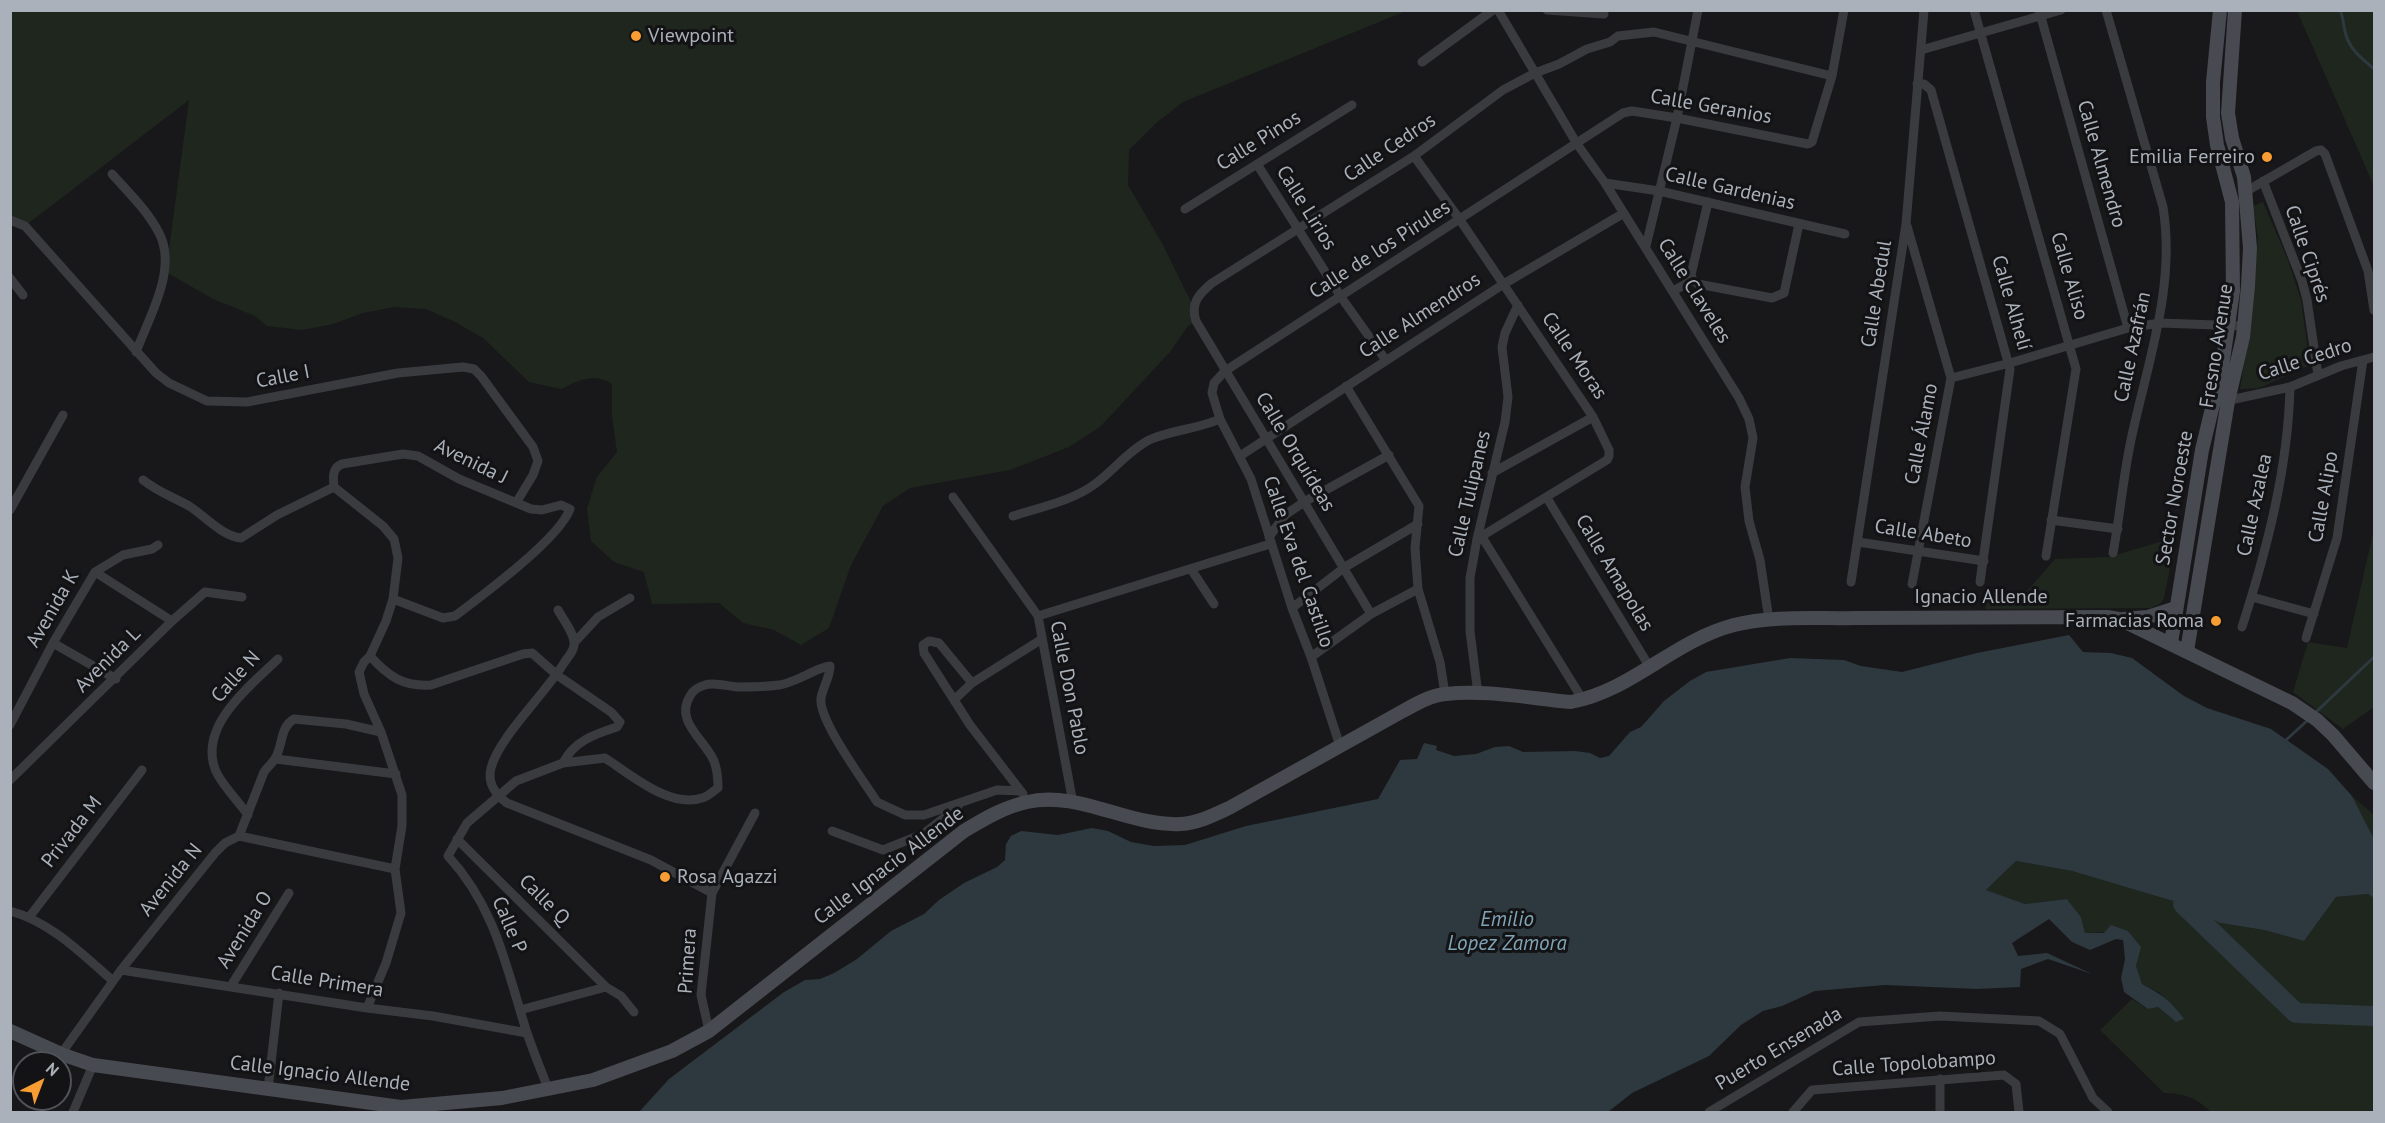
<!DOCTYPE html>
<meta charset="utf-8">
<style>
body{margin:0}
#map{position:relative;width:2385px;height:1123px;overflow:hidden;background:#18181a;font-family:"PT Sans",sans-serif}
canvas{display:block}
.frame{position:absolute;inset:0;border:12px solid #aab1ba;pointer-events:none}
.north{position:absolute;left:12px;top:1051px;width:60px;height:60px;box-sizing:border-box;background:#131315;border:2px solid #4f5257;border-radius:50%;rotate:42deg;font-size:16px;font-weight:700;line-height:24px;text-align:center;color:#aab1ba}
.north::after{content:'';display:block;margin:auto;width:21px;height:27px;background:#f89d33;clip-path:polygon(50% 0,100% 100%,50% 72%,0 100%)}
</style>
<div id="map">
<canvas width="2385" height="1123"></canvas>
<div class="frame"></div>
<div class="north">N</div>
</div>
<script>
const context = document.querySelector('canvas').getContext('2d');
context.lineJoin = 'round';
function fill(path, color) { context.fillStyle = color; context.fill(path, 'evenodd'); }
function stroke(path, color, width, dash) { context.strokeStyle = color; context.lineWidth = width; context.lineCap = dash ? 'butt' : 'round'; context.setLineDash(dash || []); context.stroke(path); }
function label(font, color, halo, rows, align = 'center') {
  context.font = font + ' "PT Sans",sans-serif'; context.lineWidth = 6; context.setLineDash([]); context.textBaseline = 'middle'; context.strokeStyle = halo; context.fillStyle = color; for (const [text, x, y, turn = 0] of rows) {
    context.save(); context.translate(x, y); context.rotate((+turn || 0) * Math.PI / 180); context.textAlign = isNaN(turn) ? turn : align; if (halo) context.strokeText(text, 0, 0); context.fillText(text, 0, 0); context.restore();
  }
}
const green = new Path2D(`
 M10 11H1406L1183 102 1155 124 1129 150 1128 185 1162 243 1193 306 1196 321 1188 326 1170 352 1100 427 1069 447 1010 470 910 488 883 506 851 565 829 628 801 645 774 630 743 623 719 603 652 604 644 572 614 562 591 541 587 508 597 477 617 452 612 416V384C594 372 579 380 561 389L529 382 483 338 455 322 426 309 394 307 363 313 333 324 302 330 267 326 255 316 213 299 166 272 189 100 25 226 11 220Z
 M2297 11H2374V186Z
 M2263 202 2288 260 2301 300 2310 365 2259 388 2240 389 2248 337 2258 238 2253 206Z
 M2374 529V707L2343 729 2293 692 2308 642 2347 648Z
 M2176 537 2164 598 2161 603 2151 608 1986 609V592L2027 591 2055 559 2109 557Z
 M2352 796 2374 815V839Z
 M2016 861 2072 871 2183 904 2220 923 2264 930 2304 941 2336 897 2368 894 2374 898V1112H2211C2195 1097 2186 1094 2164 1093L2100 1030 2132 999 2148 1009 2158 1007 2176 1022 2160 993 2142 984 2136 966 2140 947 2128 931 2085 933 2081 917 2067 899 2025 904 1986 890Z`);
const water = new Path2D(`
 M2069 635 2083 652 2111 653 2132 658 2184 696 2207 708 2271 729 2328 769 2352 796 2374 839V898L2368 894 2336 897 2304 941 2264 930 2220 923 2183 904 2072 871 2016 861 1986 890 2025 904 2067 899 2081 917 2085 933H2104L2111 925 2128 931 2141 947 2136 966 2142 984C2160 993 2172 1002 2184 1019L2176 1022 2158 1007 2148 1009 2124 992 2121 978 2125 959 2123 940 2116 939 2090 950 2072 942 2049 919 2012 943 2018 956 2047 953 2092 974 2048 959 2021 969 2020 987 1977 989 1885 985 1815 991 1782 1006 1763 1011 1741 1025 1709 1056 1632 1093 1608 1112H639L669 1079 784 992 805 980 820 979 834 973 857 959 891 931 924 914 939 900 964 883 997 867 1005 860 1006 844 1011 836 1021 831 1058 835 1092 828 1108 831 1131 842 1154 846 1185 845 1246 826 1378 799 1400 760 1417 759 1424 743 1437 746 1436 750 1454 756 1476 754 1495 747 1509 746 1523 752 1575 751 1590 753 1600 758 1609 756 1630 732 1641 727 1664 701 1690 681 1706 672 1790 658 1844 660 1861 666 1902 672 1977 653Z`);
const stream = new Path2D(`
 M2340 10C2344 19 2343 26 2346 35 2350 50 2363 59 2374 69
 M2315 713 2374 657
 M2286 740 2308 720`);
const river = new Path2D(`
 M2183 904 2296 1013 2374 1016`);
const street = new Path2D(`
 M1498 10 1577 144 1605 183 1739 398 1749 419 1753 438 1745 487 1749 521 1760 560 1769 620
 M1547 10 1604 14
 M1974 10 2076 369 2046 556
 M2039 10 2128 328
 M2106 10 2163 207C2176 287 2147 364 2131 440 2123 477 2120 516 2113 553
 M1921 50 2061 10
 M1422 62 1493 10
 M1917 84H1924L1931 90 2010 369 1980 582
 M1414 156 1460 220 1593 417 1609 450V456L1607 460 1477 539
 M1257 164 1341 297 1385 359
 M112 174C128 192 148 211 159 233 178 269 149 317 136 352
 M2263 181 2302 281 2307 300 2318 375
 M1605 183 1659 191 1845 234
 M2245 192 2316 151 2321 150 2325 154 2368 271 2374 310
 M1185 209 1352 105
 M10 220 25 226 156 373 169 383 207 401 247 402 398 373 463 367 474 369 481 376 533 447 538 461 533 475 516 503
 M1907 226 1951 378 1912 584
 M1646 246 1677 118 1698 10
 M10 278 23 295
 M1693 280 1698 284 1772 298 1784 293 1799 224
 M1693 280 1691 275 1708 202
 M1673 291 1693 280
 M1951 378 2010 363 2128 328 2160 323 2244 326
 M1346 386 1419 506 1415 548 1418 589 1440 662 1445 694
 M2212 404 2290 387 2341 366 2374 357
 M1240 456 1502 285 1624 213
 M1492 473 1593 417
 M143 480C158 492 173 497 189 506 205 516 222 536 241 538L277 515 334 487
 M953 497 1038 616 1073 803
 M1547 498 1649 666
 M10 510 63 415
 M1013 516C1041 507 1072 501 1095 484 1114 470 1128 451 1149 440 1171 430 1198 429 1220 419
 M2051 520 2118 529
 M1269 537 1285 515 1304 502 1389 455
 M1482 537 1583 700
 M1858 542 1984 561
 M1191 569 1214 604
 M95 572 172 621
 M1851 582 1906 224 1924 10
 M2252 597 2314 614
 M1292 608 1345 567 1418 524
 M558 610C563 619 574 633 574 643 575 650 567 658 564 663 545 694 499 737 491 768 487 783 496 795 507 803L651 860 712 893
 M1371 614 1196 321C1190 303 1199 294 1212 283L1414 156 1503 90 1535 73 1559 64 1587 49 1610 42 1618 36 1654 32 1832 76
 M1038 616 1270 544
 M2242 627C2267 549 2288 469 2290 387
 M2306 638 2337 538 2363 360
 M53 643 116 679
 M574 643 598 617 630 598
 M370 656C388 676 403 687 431 685L523 654 532 653 557 675 611 712 620 722 617 727C595 734 574 741 563 763
 M1311 657 1371 614 1418 589
 M972 683 939 643 929 641 923 645 924 653 970 725 1023 794
 M1478 694 1470 631V578L1477 539 1505 422 1508 397 1502 347 1505 333 1518 305
 M954 700 972 683 1042 639
 M10 725 53 643 95 572 123 555 152 549 158 545
 M1340 746 1311 657 1292 608 1251 479 1220 419 1212 393 1214 383 1225 371 1623 113 1632 111 1677 118 1808 144 1812 142 1832 76 1844 10
 M276 759 396 774
 M10 780 172 621 205 592 242 597
 M248 815C239 802 220 783 215 769 199 725 250 686 278 659
 M832 831 883 850 923 834 958 807
 M239 836 395 869
 M457 839 606 987 621 996 634 1012
 M10 911C51 922 82 954 113 981
 M30 916 142 770
 M121 970 367 1008 433 1016 527 1033
 M231 986 289 893
 M367 1008 386 963 401 913 395 869 402 826V795L381 732 364 694 359 672 364 662 370 656 386 621 393 599 398 558 394 539 383 526 334 487C333 477 332 468 342 464L403 454 418 456 459 479 531 509 542 510 561 505 570 509C559 539 483 595 455 616L443 618 393 599
 M520 1010 606 987
 M709 1031 701 995 712 893 755 813
 M61 1054 121 970 215 853 225 843 239 836 264 772C268 766 273 763 276 757 283 744 280 727 294 719L346 724 381 732
 M1940 1079V1112
 M268 1089 279 993
 M549 1091C541 1070 533 1051 526 1030 506 966 495 907 448 856L467 823 516 781 563 763 605 758C630 774 670 809 702 798 708 797 713 791 718 788 718 779 717 769 714 761 705 740 674 721 690 696 693 690 698 687 705 685 714 682 727 686 737 687 750 687 765 687 779 685 795 683 820 666 830 666 830 677 823 687 821 698 818 720 864 781 877 802L905 815H924L997 790 1021 791
 M73 1112 93 1065
 M1709 1112 1859 1022 1940 1016 2039 1021 2060 1034 2093 1098 2108 1112
 M1793 1112 1812 1090 2004 1075 2016 1084 2019 1112`);
const secondary = new Path2D(`
 M2123 619 2148 617 2176 608
 M2171 643 2202 450 2222 367 2233 291 2232 202 2217 145 2213 117V82L2220 10
 M2187 651 2228 401 2243 337 2248 286 2250 248 2244 177 2232 138 2228 113 2235 10
 M10 1031 61 1054 93 1065 401 1107 502 1098 593 1080 672 1051 709 1031 964 831C984 819 1004 807 1027 802 1078 790 1130 827 1181 824 1198 823 1214 815 1229 808L1403 711C1416 704 1431 695 1446 694 1483 689 1534 699 1571 702 1633 690 1673 641 1734 625 1773 615 1817 619 1857 618 1940 617 2023 617 2107 617L2119 619 2292 703 2317 720 2333 735 2374 783`);
const markers = [
 [636,36,6,"#f89d33"],
 [2267,157,6,"#f89d33"],
 [2216,621,6,"#f89d33"],
 [665,877,6,"#f89d33"]
];
const poiNames = [
 ["Viewpoint",648,36],
 ["Emilia Ferreiro",2255,157,"right"],
 ["Farmacias Roma",2204,621,"right"],
 ["Rosa Agazzi",677,877]
];
const streetNames = [
 ["Calle Geranios",1711,107,10],
 ["Calle Pinos",1259,141,-32],
 ["Calle Cedros",1390,148,-34],
 ["Calle Almendro",2101,164,74],
 ["Calle Gardenias",1730,189,13],
 ["Calle Lirios",1306,208,58],
 ["Calle de los Pirules",1380,250,-33],
 ["Calle Ciprés",2307,254,71],
 ["Calle Aliso",2069,276,74],
 ["Calle Claveles",1694,291,58],
 ["Calle Abedul",1877,294,-81],
 ["Calle Alhelí",2011,303,74],
 ["Calle Almendros",1420,316,-33],
 ["Fresno Avenue",2217,346,-81],
 ["Calle Azafrán",2133,347,-78],
 ["Calle Moras",1574,356,56],
 ["Calle Cedro",2305,360,-18],
 ["Calle I",283,377,-11],
 ["Calle Álamo",1922,434,-79],
 ["Calle Orquídeas",1295,452,59],
 ["Avenida J",471,462,26],
 ["Calle Tulipanes",1470,494,-77],
 ["Calle Alipo",2324,497,-80],
 ["Sector Noroeste",2175,498,-80],
 ["Calle Azalea",2255,505,-78],
 ["Calle Abeto",1923,534,9],
 ["Calle Eva del Castillo",1298,562,71],
 ["Calle Amapolas",1614,573,59],
 ["Ignacio Allende",1981,597],
 ["Avenida K",53,609,-60],
 ["Avenida L",108,660,-45],
 ["Calle N",236,677,-48],
 ["Calle Don Pablo",1069,688,79],
 ["Privada M",72,832,-52],
 ["Calle Ignacio Allende",889,866,-37],
 ["Avenida N",171,880,-51],
 ["Calle Q",544,900,45],
 ["Calle P",509,925,67],
 ["Avenida O",245,930,-58],
 ["Primera",688,961,-86],
 ["Calle Primera",327,982,9],
 ["Puerto Ensenada",1779,1049,-31],
 ["Calle Topolobampo",1914,1064,-4],
 ["Calle Ignacio Allende",320,1074,7]
];
const waterNames = [
 ["Emilio",1507,920],
 ["Lopez Zamora",1507,944]
];
fill(green, '#1e261e');
fill(water, '#2d393f');
stroke(stream, '#2d393f', 3);
stroke(river, '#2d393f', 20);
stroke(street, '#393b3f', 9);
stroke(secondary, '#474a50', 14);
for (const [x, y, r, color] of markers) { const dot = new Path2D(); dot.arc(x, y, r, 0, 2 * Math.PI); context.fillStyle = color; context.fill(dot); stroke(dot, '#131315', 2); }
label('20px', '#aab1ba', '#131315', poiNames, 'left');
label('20px', '#aab1ba', '#131315', streetNames);
label('italic 21px', '#80a4b6', '#131315', waterNames);
</script>
